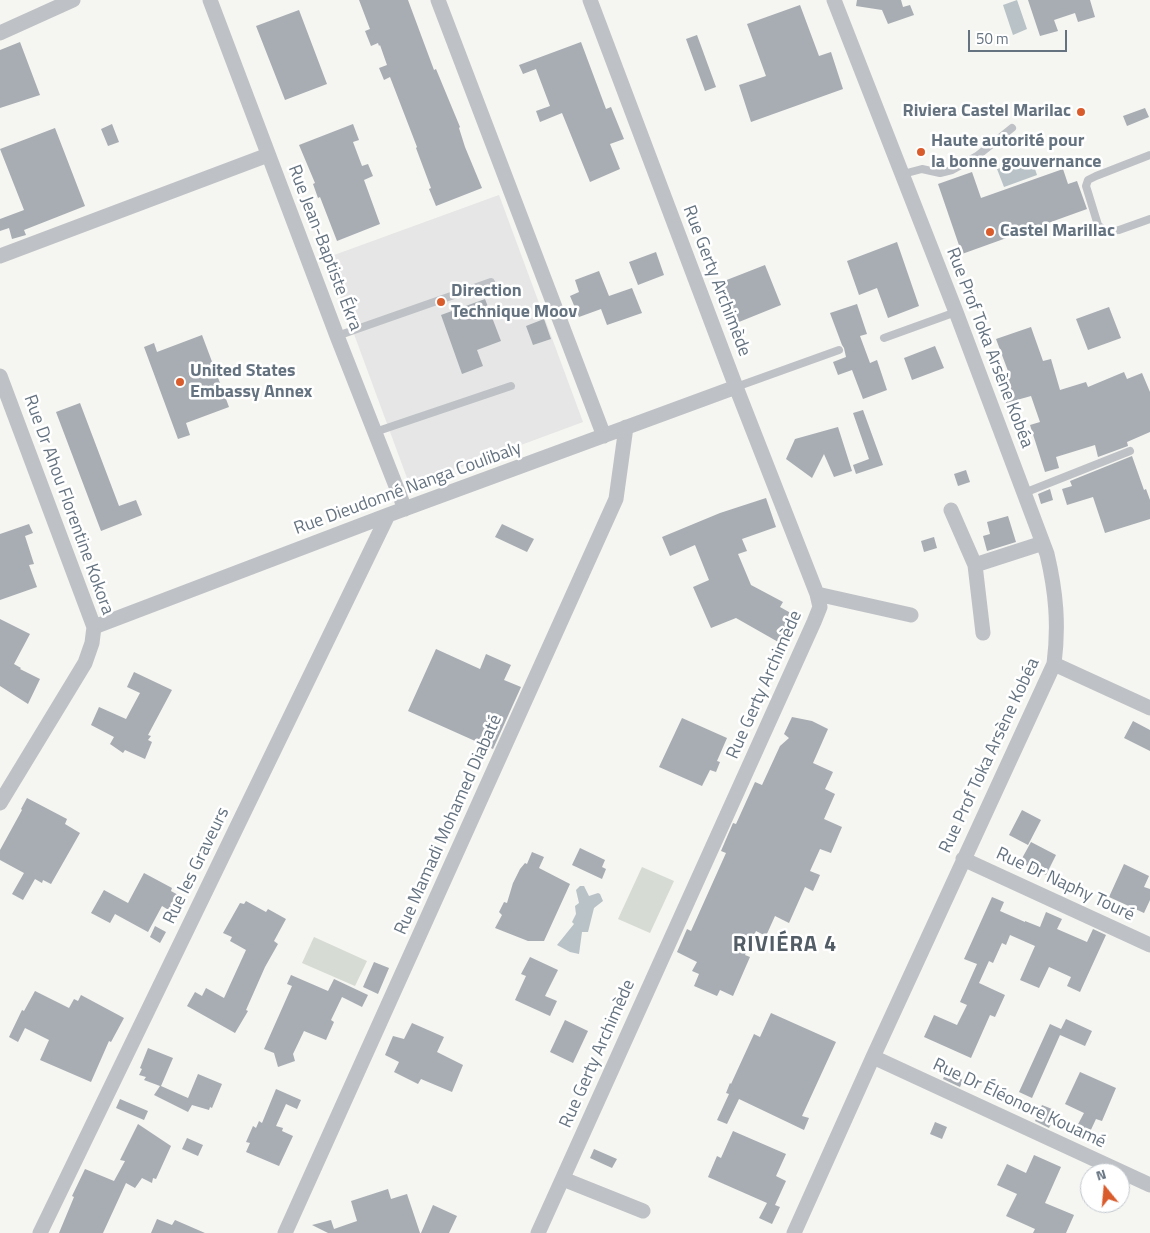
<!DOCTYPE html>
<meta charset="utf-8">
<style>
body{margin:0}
#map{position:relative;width:1150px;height:1233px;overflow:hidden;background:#f5f5f1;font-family:"Titillium Web",sans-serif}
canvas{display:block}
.north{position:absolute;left:1080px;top:1163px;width:50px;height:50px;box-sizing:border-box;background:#fff;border:1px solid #c1c7cd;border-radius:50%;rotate:343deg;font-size:14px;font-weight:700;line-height:20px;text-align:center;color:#657381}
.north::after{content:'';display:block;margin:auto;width:18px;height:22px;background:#d95c2d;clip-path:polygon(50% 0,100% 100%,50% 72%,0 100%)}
.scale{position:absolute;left:968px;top:30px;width:99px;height:22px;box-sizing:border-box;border:2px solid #657381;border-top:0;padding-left:6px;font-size:15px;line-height:18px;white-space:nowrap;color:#657381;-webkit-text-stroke:4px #fff;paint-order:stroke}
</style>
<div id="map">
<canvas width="1150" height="1233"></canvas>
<div class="north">N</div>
<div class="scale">50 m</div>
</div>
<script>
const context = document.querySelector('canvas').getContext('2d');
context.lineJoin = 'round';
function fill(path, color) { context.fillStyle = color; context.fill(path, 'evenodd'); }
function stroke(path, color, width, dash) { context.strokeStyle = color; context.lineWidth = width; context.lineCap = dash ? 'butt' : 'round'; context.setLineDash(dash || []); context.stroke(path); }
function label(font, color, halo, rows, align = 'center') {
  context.font = font + ' "Titillium Web",sans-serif'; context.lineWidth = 5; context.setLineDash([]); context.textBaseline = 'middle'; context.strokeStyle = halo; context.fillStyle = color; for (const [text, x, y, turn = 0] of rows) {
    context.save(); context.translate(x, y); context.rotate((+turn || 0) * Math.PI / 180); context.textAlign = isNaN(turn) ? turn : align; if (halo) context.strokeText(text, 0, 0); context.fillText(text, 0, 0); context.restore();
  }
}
const built = new Path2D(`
 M499 195 583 422 410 486 326 258Z`);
const green = new Path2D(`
 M642 867 674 881 650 933 618 919Z
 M314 937 367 961 355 986 302 963Z`);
const water = new Path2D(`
 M1017 0 1027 29 1013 35 1003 5Z
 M1031 157 1037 175 1004 187 997 169Z
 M580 886H584L589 896 598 893 600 894 603 901 594 908 588 932H582L579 954 570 952 557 945 574 924 572 922 576 914 575 906 579 903 576 890Z`);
const building = new Path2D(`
 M359 0H408L434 70 436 69 460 127 459 128 465 147 482 188 436 206 429 189 431 188 416 148 417 147 390 77 384 80 379 68 387 65 380 45 379 46 378 43 371 46 365 31 370 29Z
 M857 0H901L903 7 910 5 914 15 888 24 882 10 856 6Z
 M1028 0H1090L1095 17 1078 22 1075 13 1054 20 1058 31 1040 36Z
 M800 5 819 56 831 52 843 89 751 122 739 85 766 76 747 24Z
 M299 10 327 84 285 100 256 26Z
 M697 35 716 87 705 91 686 39Z
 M20 42 40 95 0 108V50Z
 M581 42 606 109 611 107 624 139 610 144 620 169 590 182 562 113 540 122 536 111 550 106 536 69 523 74 519 65Z
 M1145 108 1149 117 1127 126 1123 116Z
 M112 124 119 142 108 146 101 129Z
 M353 124 359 140 353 142 362 166 368 164 373 176 364 180 380 224 337 241 320 197 318 198 313 184 315 183 299 145Z
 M55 128 85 206 24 230 26 235 12 239 9 228 0 231V219L24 210 0 149Z
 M1063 169 1068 184 1077 181 1087 209 962 254 938 184 972 172 981 198Z
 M897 242 919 306 888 318 877 288 859 295 847 261Z
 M656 252 664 275 638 285 629 262Z
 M765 265 781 305 734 324 719 283Z
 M599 271 609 296 632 288 642 313 607 325 601 309 579 317 570 296 579 292 575 280Z
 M485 299 501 341 477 350 483 366 462 374 441 315Z
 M857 304 867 334 860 336 870 363 877 360 887 390 863 399 852 370 838 375 833 362 846 357 844 348 842 345 830 313Z
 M1109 307 1121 338 1088 350 1076 319Z
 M544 319 551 339 533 345 526 326Z
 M1031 327 1043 361 1051 359 1060 390 1086 382 1088 387 1124 372 1127 379 1142 373 1150 392V432L1127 442 1128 446 1098 457 1095 445 1056 457 1059 468 1045 472 1030 425 1040 422 1031 396 1006 403 998 374 1008 371 996 339Z
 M202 335 229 407 186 423 190 435 178 439 144 347 154 343 157 352Z
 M935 346 944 368 912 380 904 358Z
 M80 403 119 506 136 500 142 515 101 531 56 412Z
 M863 410 883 465 856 474 853 465 869 459 853 413Z
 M838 427 852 471 834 477 824 454 812 478 786 459 795 439Z
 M1132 456 1144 490 1146 489 1150 500V519L1105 533 1093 497 1067 505 1062 489 1072 486 1070 481Z
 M966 470 970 482 958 486 954 474Z
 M1050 489 1053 500 1041 504 1038 494Z
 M766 498 776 527 742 539 747 551 738 554 751 585 783 602 780 607 796 616 780 643 736 618 711 628 693 587 709 580 695 545 670 556 662 537 720 513Z
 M1008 516 1016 542 987 551 983 536 990 534 987 522Z
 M29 524 33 533 25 536 34 564 29 565 37 587 0 600V534Z
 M502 524 534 539 527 552 495 537Z
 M934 537 937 548 924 552 921 541Z
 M0 619 30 634 14 664 21 668 20 669 40 679 28 704 0 686Z
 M436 649 480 669 486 654 511 665 504 680 521 687 493 749 408 711Z
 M134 672 172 690 148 735 151 736 148 740 152 742 145 759 125 750 123 753 110 744 114 737 91 725 99 707 126 719 140 693 127 687Z
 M792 717 812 721 828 729 813 763 833 772 825 789 835 794 824 819 842 827 831 853 820 849 810 871 820 875 813 891 805 887 789 923 775 916 766 936 756 931 745 955 750 957 733 996 720 990 717 996 694 986 699 974 692 971 697 962 677 952 687 929 691 931 726 853 721 851 733 823 736 824 755 782 762 785 780 746 789 738 784 734Z
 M682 718 727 738 717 761 720 762 716 772 710 770 702 786 659 767Z
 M1133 721 1150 730V751L1124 738Z
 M27 798 67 819 65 824 80 833 51 884 43 880 42 883 35 879 23 900 12 894 24 873 0 860V850L22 810 21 809Z
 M1022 810 1041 820 1028 845 1009 835Z
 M1031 842 1056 855 1046 875 1020 862Z
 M580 848 605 860 602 867 606 869 602 879 572 865Z
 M532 852 544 857 539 868 570 884 544 941H528L495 928 502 915 499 912 504 902 507 903 513 883 520 869 525 863 527 864Z
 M1124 864 1149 876 1144 887 1150 889V900L1144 913 1109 897Z
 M144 873 172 888 171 891 180 896 172 912 162 906 148 932 115 914 110 923 91 913 104 890 128 903Z
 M992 897 1004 902 1000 911 1025 922V921L1040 927 1046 912 1062 919 1057 929 1087 942 1093 929 1106 935 1080 992 1067 986 1071 977 1049 967 1039 988 1020 980 1035 946 1010 935 1006 945 1002 943 993 963 989 961 979 983 1005 995 995 1017 990 1015 971 1058 924 1037 934 1015 957 1025 967 1005 960 1002 977 964 964 959Z
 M246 901 266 912 268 909 286 919 274 941 278 944 265 967 246 1010 248 1011 235 1033 187 1006 195 992 202 996 206 988 224 998 246 950 230 941 232 937 223 933 240 903 244 904Z
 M155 926 166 932 160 943 150 937Z
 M530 957 558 970 545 996 557 1001 550 1016 515 1000 526 976 521 974Z
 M374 962 389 968 378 994 363 987Z
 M291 975 328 991 334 979 368 995 362 1007 342 997 331 1020 334 1022 326 1040 304 1031 293 1054 295 1061 278 1067 274 1053 264 1049 292 986 287 984Z
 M35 991 69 1008 74 999 78 1001 81 995 124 1018 111 1042 109 1041 91 1082 40 1060 49 1040 25 1028 18 1042 9 1037 22 1010 24 1011Z
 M771 1013 836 1042 802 1116 809 1118 804 1130 739 1099 727 1124 717 1120 729 1094 726 1093 730 1083 731 1084 754 1034 760 1037Z
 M1066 1019 1092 1031 1085 1046 1060 1035 1032 1098 1019 1092 1050 1024 1061 1029Z
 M565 1020 588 1031 573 1063 550 1052Z
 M412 1023 444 1037 437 1052 463 1065 452 1092 421 1079 418 1084 394 1072 399 1062 385 1055 393 1036 404 1039Z
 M148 1048 173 1058 161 1086 188 1098 198 1074 222 1084 212 1108 210 1107 209 1110 192 1105 188 1112 154 1095 160 1086 144 1080 146 1077 139 1075 142 1069 140 1068Z
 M946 1072 963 1080 960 1087 943 1079Z
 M1080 1072 1116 1088 1102 1121 1096 1119 1089 1134 1076 1128 1084 1113 1065 1104Z
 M276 1089 301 1100 297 1109 286 1104 276 1126 283 1128 282 1131 293 1136 279 1166 246 1152 250 1143 246 1142 253 1126 256 1128 259 1121 262 1123Z
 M120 1099 148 1111 144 1120 116 1108Z
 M1042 1105 1057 1111 1049 1128 1035 1121Z
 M935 1122 947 1127 942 1139 930 1134Z
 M138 1124 171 1146 156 1179 153 1178 152 1183 142 1178 135 1188 126 1183 103 1233H59L74 1197 72 1196 85 1169 114 1181 125 1161 120 1160Z
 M733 1131 786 1154 776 1176 786 1181 775 1205 780 1207 772 1224 759 1218 767 1203 708 1177 717 1156 721 1158Z
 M187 1138 203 1145 198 1156 182 1149Z
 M594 1149 617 1159 612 1168 590 1158Z
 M1034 1155 1061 1167 1045 1203 1074 1215 1066 1233H1033L1035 1229 1006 1216 1017 1194 997 1185 1007 1164 1026 1173Z
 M388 1189 391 1199 407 1194 420 1233H328L312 1225 331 1220 334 1229 357 1221 351 1201Z
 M433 1205 457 1216 449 1233H421Z
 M157 1219 172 1225 175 1220 205 1233H151Z`);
const service = new Path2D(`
 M1150 155 1096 176 1088 180 1086 186 1098 225 1105 231 1119 230 1150 219
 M903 174 922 169 940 173 952 170 977 156 1012 128
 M337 336 491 282
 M884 338 956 312
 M736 387 839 350
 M375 432 511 386
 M1024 493 1130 451`);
const minor = new Path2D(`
 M210 0 337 336 405 509
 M438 0 604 436
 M0 33 73 0
 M0 256 268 155
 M0 376 94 627 92 643 85 663 0 803
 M951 510 975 565 983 633
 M975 565 1043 543
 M817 594 911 615
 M94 627 388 515 736 387
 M1054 664 1150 708
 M963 859 1150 945
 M873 1057 1150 1185
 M563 1179 643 1211
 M40 1233 388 515
 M285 1233 616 499 626 427
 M538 1233 814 622 820 607 817 594 736 387 590 0
 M794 1233 873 1057 1054 664C1059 625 1056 592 1047 554L956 312 834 0`);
const markers = [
 [1081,112,5,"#d95c2d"],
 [921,152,5,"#d95c2d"],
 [990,232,5,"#d95c2d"],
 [441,302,5,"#d95c2d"],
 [180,382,5,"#d95c2d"]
];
const poiNames = [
 ["Riviera Castel Marilac",1071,112,"right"],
 ["Haute autorité pour",931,142],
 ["la bonne gouvernance",931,163],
 ["Castel Marillac",1000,232],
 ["Direction",451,292],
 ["Technique Moov",451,313],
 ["United States",190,372],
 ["Embassy Annex",190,393]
];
const streetNames = [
 ["Rue Jean-Baptiste Ékra",324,248,69],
 ["Rue Gerty Archimède",716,281,69],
 ["Rue Prof Toka Arsène Kobéa",989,348,69],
 ["Rue Dieudonné Nanga Coulibaly",408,489,-20],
 ["Rue Dr Ahou Florentine Kokora",68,505,70],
 ["Rue Gerty Archimède",765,685,-66],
 ["Rue Prof Toka Arsène Kobéa",990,756,-65],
 ["Rue Mamadi Mohamed Diabaté",449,825,-66],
 ["Rue les Graveurs",197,866,-64],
 ["Rue Dr Naphy Touré",1065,885,25],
 ["Rue Gerty Archimède",598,1054,-66],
 ["Rue Dr Éléonore Kouamé",1019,1104,25]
];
const districtNames = [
 ["RIVIÉRA 4",785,946]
];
fill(built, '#e5e6e5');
fill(green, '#d6dbd3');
fill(water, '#b8c2c7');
fill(building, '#a7adb3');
stroke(service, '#bec1c5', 8);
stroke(minor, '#bec1c5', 15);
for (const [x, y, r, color] of markers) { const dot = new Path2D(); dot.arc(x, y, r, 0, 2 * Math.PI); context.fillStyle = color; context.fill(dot); stroke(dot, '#fff', 2); }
label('bold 18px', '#657381', '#fff', poiNames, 'left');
label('18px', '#657381', '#fff', streetNames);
context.letterSpacing = '1px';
label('bold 22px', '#535d66', '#fff', districtNames);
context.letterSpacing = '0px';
</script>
